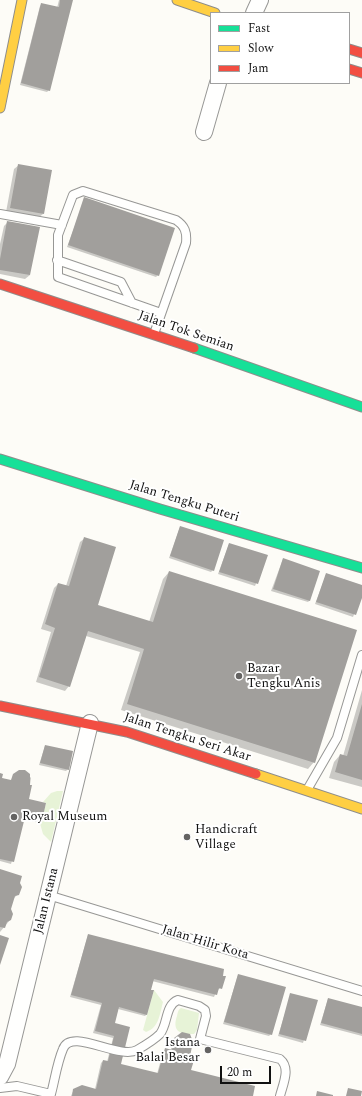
<!DOCTYPE html>
<style>
body{margin:0}
#map{position:relative;width:362px;height:1096px;overflow:hidden;background:#fdfcf7;font-family:Spectral,serif}
canvas{display:block}
.legend{position:absolute;left:210px;top:12px;width:140px;height:72px;box-sizing:border-box;background:#fff;border:1px solid #a0a0a0;margin:0;padding:5px 7px;list-style:none;font-size:12px;color:#111}
.legend li{display:flex;align-items:center;gap:8px;height:20px}
.legend b{width:20px;border:1px solid #a0a0a0}
.scale{position:absolute;left:220px;top:1066px;width:51px;height:18px;box-sizing:border-box;border:2px solid #111;border-top:0;padding-left:5px;font-size:12px;line-height:14px;white-space:nowrap;color:#111;-webkit-text-stroke:3px #fff;paint-order:stroke}
</style>
<div id="map">
<canvas width="362" height="1096"></canvas>
<ul class="legend">
<li><b style="height:5px;background:#16e098"></b>Fast</li>
<li><b style="height:5px;background:#ffcf43"></b>Slow</li>
<li><b style="height:5px;background:#f24e42"></b>Jam</li>
</ul>
<div class="scale">20 m</div>
</div>
<script>
const context = document.querySelector('canvas').getContext('2d');
context.lineJoin = 'round';
function fill(path, color) { context.fillStyle = color; context.fill(path, 'evenodd'); }
function stroke(path, color, width, dash) { context.strokeStyle = color; context.lineWidth = width; context.lineCap = dash ? 'butt' : 'round'; context.setLineDash(dash || []); context.stroke(path); }
function label(font, color, halo, rows, align = 'center') {
  context.font = font + ' Spectral,serif'; context.lineWidth = 4; context.setLineDash([]); context.textBaseline = 'middle'; context.strokeStyle = halo; context.fillStyle = color; for (const [text, x, y, turn = 0] of rows) {
    context.save(); context.translate(x, y); context.rotate((+turn || 0) * Math.PI / 180); context.textAlign = isNaN(turn) ? turn : align; if (halo) context.strokeText(text, 0, 0); context.fillText(text, 0, 0); context.restore();
  }
}
const green = new Path2D(`
 M57 791H63L51 842 43 834 39 820 42 821 46 803 43 802 51 793Z
 M154 990 163 1002C160 1013 159 1028 146 1032L143 1030Z
 M181 1008 199 1013 197 1030 194 1034C179 1035 172 1030 177 1016 178 1012 178 1010 181 1008Z`);
const shadow = new Path2D(`
 M59 0H72L49 90 47 92 20 85 40 6 42 4 57 8Z
 M19 165 43 214 38 218 6 212 14 169Z
 M85 199 158 275 156 277 67 247Z
 M8 222 30 275 25 279 0 274V244L4 226Z
 M180 527 213 570 211 572 169 558Z
 M85 538 97 606 149 622 163 579 169 572 314 762 308 769 121 710 140 652 86 636 69 686 65 691 36 682 51 632 41 629 54 588 58 584 66 586 80 542Z
 M229 544 267 556 255 586 218 574Z
 M283 559 310 600 308 602 271 591Z
 M326 575 362 587V594L353 617 315 604Z
 M362 690V787L329 778 334 762 340 755 343 756Z
 M45 746 68 769 66 771 39 765Z
 M25 771 31 778 28 799 41 821 39 823 24 819 11 864 0 861V774L1 778 11 781Z
 M0 870 18 894 13 899 10 910V920L0 932Z
 M88 935 221 988 217 990 214 997 152 981 147 1014 145 1016 118 1009 114 1024 120 1065 157 1074 163 1052 165 1050 170 1051 175 1039 189 1057 190 1071 252 1096H71L74 1089H95L101 1063 103 1061 107 1062 113 1038 93 1033 101 1005 70 997Z
 M238 975 271 1034 269 1036 223 1024Z
 M291 994 316 1001 303 1043 278 1036Z
 M328 999 362 1008V1036L320 1025Z`);
const building = new Path2D(`
 M60 0H73L50 91 21 83 41 3 59 7Z
 M18 164 52 170 44 214 10 208Z
 M84 197 175 228 159 276 68 245Z
 M7 221 40 227 30 275 0 270V259Z
 M180 526 224 540 214 571 170 556Z
 M84 537 116 547 98 605 153 622 169 571 357 630 315 763 127 704 144 649 88 631 70 687 39 677 55 628 45 624 58 583 69 586Z
 M229 543 268 555 258 584 219 572Z
 M283 558 320 571 310 601 273 589Z
 M326 573 362 585V598L356 615 316 602Z
 M362 704V780L335 772 340 754 347 756Z
 M45 745 73 751 69 770 40 763Z
 M19 770H25L30 774V785H32L29 799 46 803 42 821 25 817 14 862 0 859V773L3 774 2 778 11 780 13 774Z
 M0 869 22 876 20 883 22 887 19 895 15 896 11 909 13 914 11 920 7 922 5 928 0 927Z
 M88 934 224 969 223 976H226L222 989 219 988 217 995 154 979 151 990H154L147 1015 119 1007 115 1023 130 1027 121 1064 158 1073 165 1048 172 1050 174 1038 182 1032 190 1034 193 1042 190 1056 195 1057 191 1070 255 1086 253 1096H72L73 1089 82 1085 96 1089 103 1060 108 1061 114 1036 95 1031 102 1003 71 995Z
 M0 935 9 938 0 965Z
 M238 974 286 987 272 1035 224 1022Z
 M290 993 318 1000 306 1041 279 1034Z
 M328 998 362 1007V1034L321 1023Z
 M348 1088 362 1091 361 1096H346Z
 M317 1091 333 1095V1096H316Z`);
const lane = new Path2D(`
 M0 214 62 225
 M57 260 121 282 132 303
 M154 334 186 243C187 232 185 226 176 220L83 191 73 195 58 235V277L161 313
 M307 790 337 738 362 655
 M48 895 362 991
 M0 1088 17 1086 51 1094C55 1079 57 1063 63 1049 71 1027 119 1060 137 1050 144 1046 154 1040 160 1034 168 1024 165 1005 178 1000L199 1006 205 1010 206 1016 200 1039 280 1059C291 1068 283 1084 280 1096`);
const street = new Path2D(`
 M254 13 260 0
 M204 132 218 83
 M0 1077 7 1064 90 723`);
const fast = new Path2D(`
 M194 348 362 407
 M0 459 160 509 362 568`);
const slow = new Path2D(`
 M177 0 215 13
 M0 108 22 0
 M256 774 362 809`);
const jam = new Path2D(`
 M349 49 362 53
 M349 69 362 73
 M0 284 194 348
 M0 706 127 732 256 774`);
const markers = [
 [239,676,4,"#646362"],
 [14,817,4,"#646362"],
 [187,837,4,"#646362"],
 [208,1050,4,"#646362"]
];
const streetNames = [
 ["Jalan Tok Semian",186,332,19],
 ["Jalan Tengku Puteri",184,502,17],
 ["Jalan Tengku Seri Akar",187,738,18],
 ["Jalan Istana",47,901,-76],
 ["Jalan Hilir Kota",205,943,17]
];
const poiNames = [
 ["Bazar",247,669],
 ["Tengku Anis",247,684],
 ["Royal Museum",22,817],
 ["Handicraft",195,830],
 ["Village",195,845],
 ["Istana",200,1043,"right"],
 ["Balai Besar",200,1058,"right"]
];
fill(green, '#e7f3d7');
fill(shadow, '#0003');
fill(building, '#a19f9c');
stroke(lane, '#979795', 10);
stroke(street, '#979795', 18);
stroke(fast, '#8e8d8b', 11);
stroke(slow, '#8e8d8b', 11);
stroke(jam, '#8e8d8b', 11);
stroke(lane, '#fffffe', 8);
stroke(street, '#fffffe', 16);
stroke(fast, '#16e098', 9);
stroke(slow, '#ffcf43', 9);
stroke(jam, '#f24e42', 9);
for (const [x, y, r, color] of markers) { const dot = new Path2D(); dot.arc(x, y, r, 0, 2 * Math.PI); context.fillStyle = color; context.fill(dot); stroke(dot, '#fff', 1.5); }
label('13px', '#111', '#fff', streetNames);
label('13px', '#111', '#fff', poiNames, 'left');
</script>
